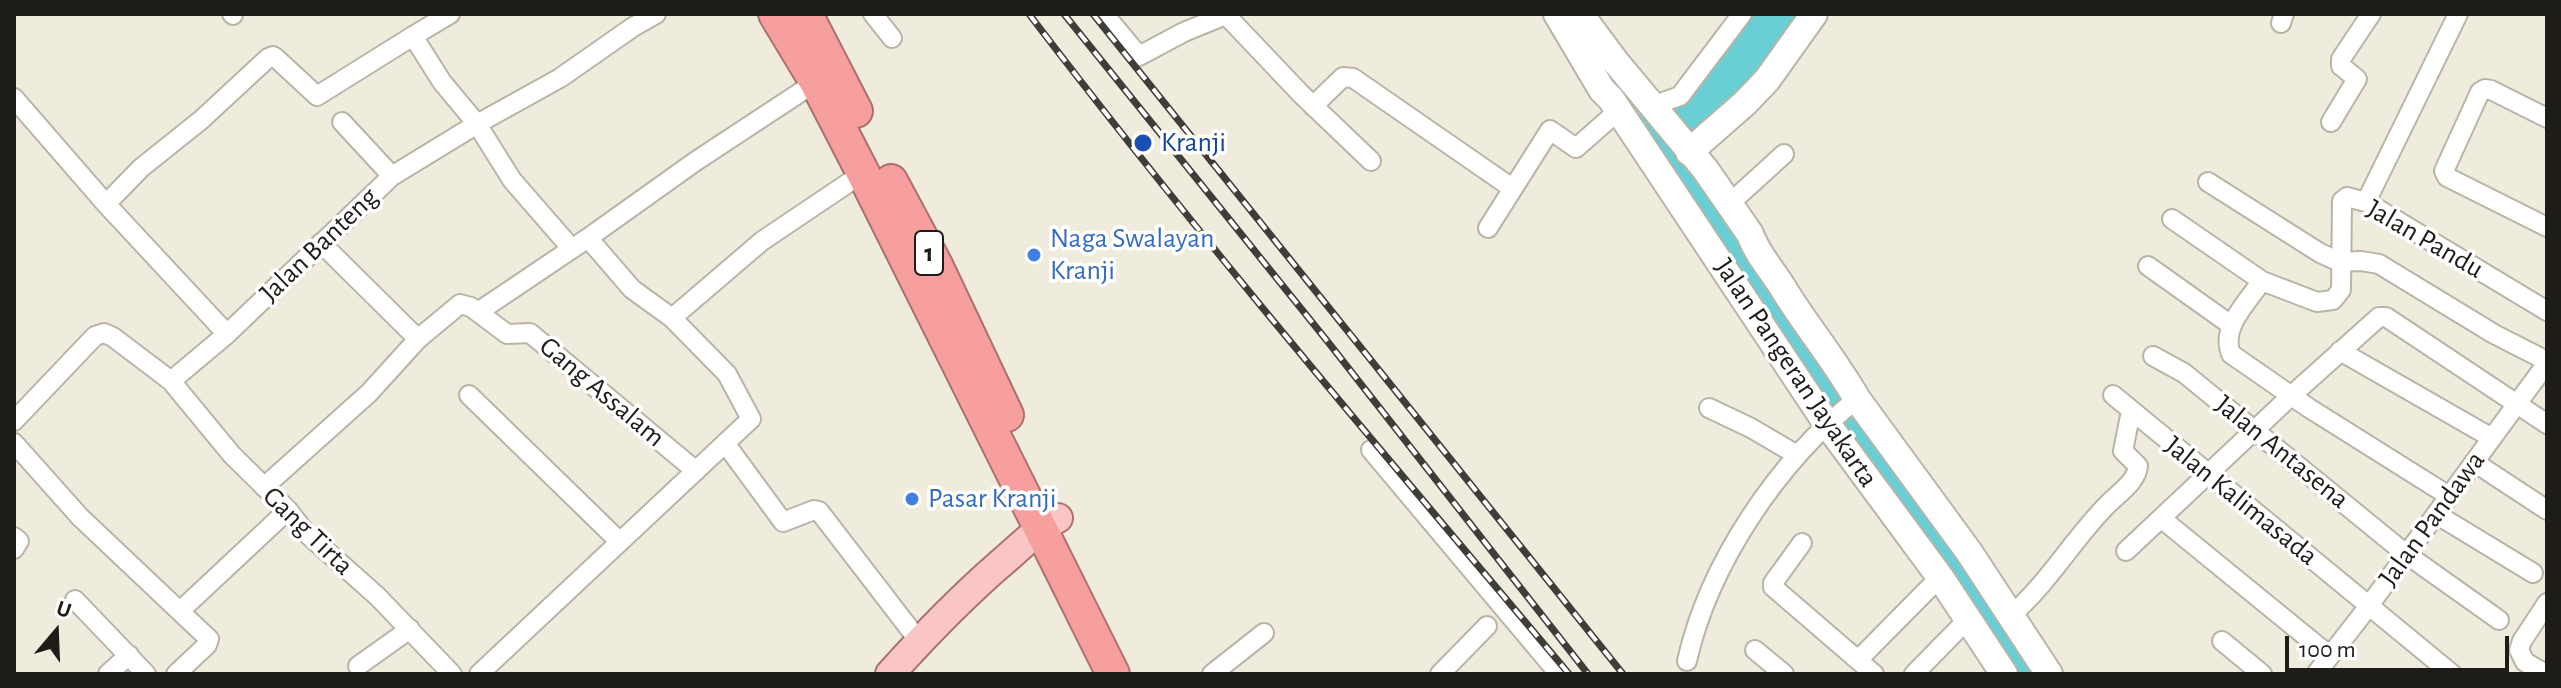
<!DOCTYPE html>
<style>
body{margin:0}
#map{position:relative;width:2561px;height:688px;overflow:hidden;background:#efecde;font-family:"Alegreya Sans",sans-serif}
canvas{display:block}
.frame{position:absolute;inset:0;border:16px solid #1d1c18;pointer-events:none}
.north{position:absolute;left:16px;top:592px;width:80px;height:80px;-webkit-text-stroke:6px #fff;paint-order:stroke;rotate:19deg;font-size:22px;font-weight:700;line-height:32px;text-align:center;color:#1d1c18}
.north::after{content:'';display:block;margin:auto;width:28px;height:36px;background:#1d1c18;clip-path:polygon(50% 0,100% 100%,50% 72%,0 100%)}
.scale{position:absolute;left:2285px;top:636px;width:224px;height:36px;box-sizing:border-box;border:4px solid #1d1c18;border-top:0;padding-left:10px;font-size:24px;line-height:28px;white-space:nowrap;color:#1d1c18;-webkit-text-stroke:6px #fff;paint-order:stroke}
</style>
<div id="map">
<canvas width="2561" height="688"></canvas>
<div class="frame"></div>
<div class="north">U</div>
<div class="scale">100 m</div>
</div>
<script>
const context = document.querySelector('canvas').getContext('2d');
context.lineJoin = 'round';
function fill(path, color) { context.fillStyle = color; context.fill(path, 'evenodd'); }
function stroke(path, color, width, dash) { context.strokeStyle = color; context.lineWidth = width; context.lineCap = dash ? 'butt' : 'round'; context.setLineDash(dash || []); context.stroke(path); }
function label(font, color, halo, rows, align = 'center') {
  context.font = font + ' "Alegreya Sans",sans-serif'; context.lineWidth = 7; context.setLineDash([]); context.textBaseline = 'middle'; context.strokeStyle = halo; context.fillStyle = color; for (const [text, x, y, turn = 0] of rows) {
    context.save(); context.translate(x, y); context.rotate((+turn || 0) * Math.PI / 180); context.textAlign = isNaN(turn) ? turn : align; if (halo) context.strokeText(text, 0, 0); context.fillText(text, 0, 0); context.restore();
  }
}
const water = new Path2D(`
 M1742 14H1814L1689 152 2049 674H2004L1626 122 1652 106 1680 96Z`);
const street = new Path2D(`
 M232 14 233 15
 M450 14 413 36 442 82 477 124 512 180 572 249
 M873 14 892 38
 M1104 14 1139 56 1184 32 1228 14
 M1226 15 1301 94 1371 161
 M2281 23 2284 14
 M14 98 106 204 227 334
 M1313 106 1343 77 1353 78 1512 188
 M1652 106 1680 96 1742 14
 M2547 118 2491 90 2485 89 2480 92 2444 171 2447 177 2547 227
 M342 122 392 176
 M2331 122 2357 79 2341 66V59L2371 14
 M2208 182 2320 253 2340 262 2361 261 2379 264 2494 334 2547 361
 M2366 202 2458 14
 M106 204 141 168 201 120 268 58 273 56 277 59 317 96 413 36
 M1728 205 1784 154
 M2172 219 2262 281 2317 302 2333 300 2341 290 2342 201 2347 197 2366 202 2547 311
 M1488 228 1550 130 1576 148 1618 111
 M321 243 418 339 460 304 471 307 507 334 530 333 696 471
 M2148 266 2231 325
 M2262 281C2248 301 2220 328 2231 354L2309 408 2449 496
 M478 312 588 238 696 161 816 82
 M672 318 762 241 863 173
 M2340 351 2492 438
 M2153 356 2184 373 2406 554 2499 620
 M171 381 232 455 288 510 305 532 377 596 452 674
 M469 395 620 542
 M2113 395 2452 674
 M1709 408 1751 428 1797 455
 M14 421 95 336 104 333 113 337 171 381 227 334 392 176 477 124 560 78 633 27 656 14
 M14 443 80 517 209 639 207 645 176 674
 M725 443 783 522 814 510 819 511 919 641
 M1371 450 1559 674
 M2474 462 2547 510
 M264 487 369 393 418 339
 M2436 514 2533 573
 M2162 519 2330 656
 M14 537 19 541 14 549
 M1802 543 1773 583V587L1874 674
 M2126 551 2292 395 2379 317H2386L2547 424
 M75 600 146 674
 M180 611 288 510
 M2010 616C2048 584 2073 539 2108 504 2119 493 2137 481 2138 466L2123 451 2131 411
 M2222 641 2262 674
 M1755 650 1784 674
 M1858 660 1940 577
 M1687 661C1709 563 1779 460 1857 399
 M358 666 410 629
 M108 674 129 655
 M479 674 751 419 727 374 672 318 632 289 588 238
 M1212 674 1264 633
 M1440 674 1487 626
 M1914 674 1968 619
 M2316 674 2368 607 2547 363
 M2546 674 2525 662 2519 650 2522 641 2547 603`);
const secondary = new Path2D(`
 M1557 14 1602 90 1611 99 1827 424 1940 577 2004 674
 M1580 14 1615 61 1705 169 1750 234C1757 254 1772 270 1783 288 1806 326 1835 360 1857 399L1969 552 2049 674
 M1689 152 1745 103 1767 80 1814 14`);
const primary = new Path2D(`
 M890 674C925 635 961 598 1000 564 1019 548 1036 530 1058 518`);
const highway = new Path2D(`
 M775 14 816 82 863 173 1113 674
 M806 14 856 111
 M891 181 936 265 1007 415`);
const rail = new Path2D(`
 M1029 14C1201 240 1386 456 1569 674
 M1064 14 1328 342 1588 674
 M1093 14 1623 674`);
const markers = [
 [1143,143,10,"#1a4fb4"],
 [1034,255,8,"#3f7fe0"],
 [912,499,8,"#3f7fe0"]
];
const shields = [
 [929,253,28]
];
const shieldNames = [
 ["1",929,253]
];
const transitNames = [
 ["Kranji",1161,143]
];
const shopNames = [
 ["Naga Swalayan",1050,239],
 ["Kranji",1050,271],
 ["Pasar Kranji",928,499]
];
const streetNames = [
 ["Jalan Pandu",2425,239,30],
 ["Jalan Banteng",319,245,-44],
 ["Jalan Pangeran Jayakarta",1796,373,56],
 ["Gang Assalam",602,392,40],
 ["Jalan Antasena",2282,452,39],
 ["Jalan Kalimasada",2241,501,39],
 ["Jalan Pandawa",2432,519,-54],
 ["Gang Tirta",308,531,44]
];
fill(water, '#69cfd5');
stroke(street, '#b8b5a8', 22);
stroke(secondary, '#b8b5a8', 30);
stroke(primary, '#ab716f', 32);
stroke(highway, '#ab716f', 36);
stroke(street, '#fff', 18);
stroke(secondary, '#fff', 26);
stroke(primary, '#fac5c5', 28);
stroke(highway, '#f79f9e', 32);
stroke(rail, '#3f3d38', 7);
stroke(rail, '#fff', 4, [12]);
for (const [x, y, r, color] of markers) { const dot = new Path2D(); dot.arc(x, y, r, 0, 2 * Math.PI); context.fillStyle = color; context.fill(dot); stroke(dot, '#fff', 3); }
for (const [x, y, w] of shields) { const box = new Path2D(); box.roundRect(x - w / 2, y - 22, w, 44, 6); context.fillStyle = '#fff'; context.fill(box); stroke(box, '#1d1c18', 2); }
label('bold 26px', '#1d1c18', null, shieldNames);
label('28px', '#164399', '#fff', transitNames, 'left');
label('28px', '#366cbe', '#fff', shopNames, 'left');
label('28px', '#1d1c18', '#fff', streetNames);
</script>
